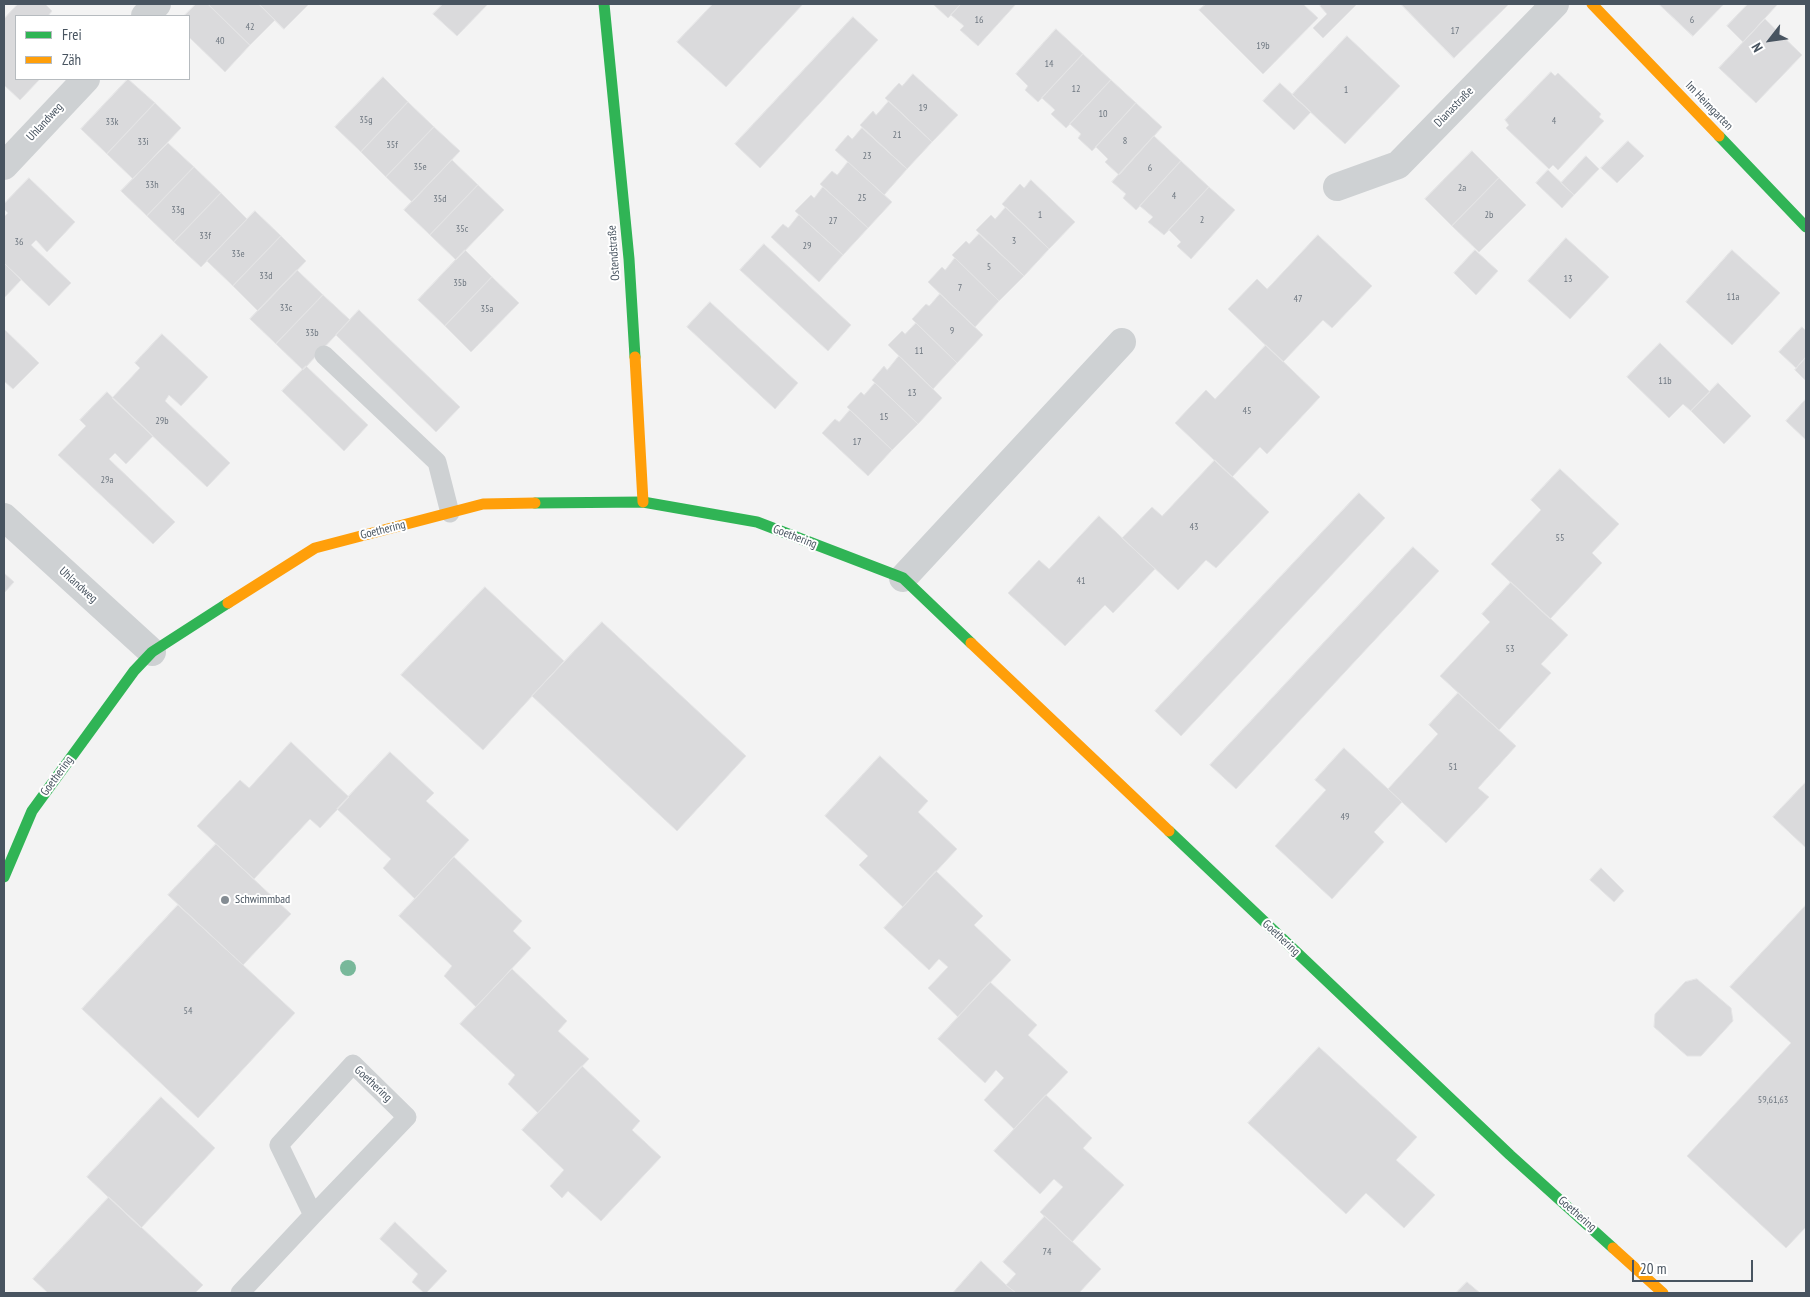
<!DOCTYPE html>
<meta charset="utf-8">
<style>
body{margin:0}
#map{position:relative;width:1810px;height:1297px;overflow:hidden;background:#f3f3f3;font-family:"PT Sans Narrow",sans-serif}
canvas{display:block}
.frame{position:absolute;inset:0;border:5px solid #485460;pointer-events:none}
.legend{position:absolute;left:15px;top:15px;width:175px;height:65px;box-sizing:border-box;background:#fff;border:1px solid #b6bbbf;margin:0;padding:6px 9px;list-style:none;font-size:15px;color:#485460}
.legend li{display:flex;align-items:center;gap:10px;height:25px}
.legend b{width:25px;border:1px solid #b6bbbf}
.north{position:absolute;left:1745px;top:15px;width:50px;height:50px;-webkit-text-stroke:4px #fff;paint-order:stroke;rotate:240deg;font-size:14px;font-weight:700;line-height:20px;text-align:center;color:#485460}
.north::after{content:'';display:block;margin:auto;width:18px;height:22px;background:#485460;clip-path:polygon(50% 0,100% 100%,50% 72%,0 100%)}
.scale{position:absolute;left:1632px;top:1260px;width:121px;height:22px;box-sizing:border-box;border:2px solid #485460;border-top:0;padding-left:6px;font-size:15px;line-height:18px;white-space:nowrap;color:#485460;-webkit-text-stroke:4px #fff;paint-order:stroke}
</style>
<div id="map">
<canvas width="1810" height="1297"></canvas>
<div class="frame"></div>
<ul class="legend">
<li><b style="height:6px;background:#30b455"></b>Frei</li>
<li><b style="height:6px;background:#ff9f0a"></b>Zäh</li>
</ul>
<div class="north">N</div>
<div class="scale">20 m</div>
</div>
<script>
const context = document.querySelector('canvas').getContext('2d');
context.lineJoin = 'round';
function fill(path, color) { context.fillStyle = color; context.fill(path, 'evenodd'); }
function stroke(path, color, width, dash) { context.strokeStyle = color; context.lineWidth = width; context.lineCap = dash ? 'butt' : 'round'; context.setLineDash(dash || []); context.stroke(path); }
function label(font, color, halo, rows, align = 'center') {
  context.font = font + ' "PT Sans Narrow",sans-serif'; context.lineWidth = 4; context.setLineDash([]); context.textBaseline = 'middle'; context.strokeStyle = halo; context.fillStyle = color; for (const [text, x, y, turn = 0] of rows) {
    context.save(); context.translate(x, y); context.rotate((+turn || 0) * Math.PI / 180); context.textAlign = isNaN(turn) ? turn : align; if (halo) context.strokeText(text, 0, 0); context.fillText(text, 0, 0); context.restore();
  }
}
const building = new Path2D(`
 M18 4H45L52 11 48 16H16V79H40L20 100 4 85V19Z
 M196 4H208L250 45 225 72 189 37V16H184Z
 M208 4H259L275 20 250 45Z
 M259 4H309L284 29Z
 M443 4H488L457 36 433 14Z
 M713 4H803L726 87 677 42Z
 M935 4H961L948 18 934 5Z
 M961 4H1016L978 46 960 30 964 26 951 15Z
 M1206 4H1303L1318 18 1263 74 1199 10Z
 M1322 4H1357L1323 38 1313 28 1327 14 1320 6Z
 M1401 4H1509L1454 58Z
 M1659 4H1724L1693 36Z
 M1748 4H1776L1777 5 1743 42 1727 26Z
 M853 17 878 40 760 168 735 144Z
 M1765 19 1802 55 1756 103 1719 68Z
 M1056 29 1083 54 1038 102 1025 90 1028 86 1016 74Z
 M1347 36 1400 86 1345 144 1292 95Z
 M1083 54 1111 80 1066 128 1051 114 1055 110 1042 98Z
 M1551 72 1555 76 1558 73 1601 114 1599 117 1604 121 1558 170 1553 165 1549 169 1506 128 1509 125 1505 120Z
 M913 74 958 115 932 142 885 98 899 83 902 86Z
 M383 77 408 102 361 152 335 127Z
 M128 79 155 103 107 154 81 129Z
 M1111 80 1136 103 1092 151 1078 138 1081 134 1070 124Z
 M1280 83 1311 112 1294 130 1263 101Z
 M889 101 932 142 907 169 860 125 873 111 876 115Z
 M408 102 434 127 386 177 361 152Z
 M155 103 181 128 133 179 107 154Z
 M1136 103 1162 127 1119 175 1105 162 1108 159 1096 147Z
 M434 127 460 151 412 202 386 177Z
 M862 128 907 169 884 195 835 150 848 135 852 139Z
 M1154 136 1181 161 1136 210 1123 198 1126 194 1112 182Z
 M1628 141 1644 156 1617 183 1601 168Z
 M168 143 194 167 147 216 121 191Z
 M1472 151 1499 178 1452 226 1425 199Z
 M1586 156 1599 169 1574 195 1561 183Z
 M452 160 478 185 430 235 404 210Z
 M1181 161 1209 187 1164 235 1148 222 1153 217 1140 206Z
 M848 162 892 202 868 228 820 184 832 171 837 175Z
 M194 167 221 193 174 242 147 216Z
 M1548 170 1574 195 1562 208 1536 183Z
 M29 178 75 222 47 252 36 240 31 245 71 283 49 306 4 263V217L8 213 4 209V204Z
 M1499 178 1526 205 1479 252 1452 226Z
 M1031 180 1075 222 1049 249 1002 204 1020 184 1024 188Z
 M478 185 504 210 456 260 430 235Z
 M823 187 868 228 843 255 795 211 811 195 814 198Z
 M1209 187 1235 210 1191 259 1177 246 1181 242 1169 230Z
 M221 193 247 219 201 267 174 242Z
 M1006 207 1049 249 1024 276 976 230 991 215 995 219Z
 M255 211 281 236 233 286 207 261Z
 M799 215 843 255 819 282 771 237 783 224 788 228Z
 M979 234 1024 276 999 301 952 255 966 241 969 244Z
 M1318 235 1372 286 1332 328 1323 320 1283 362 1228 309 1257 279 1267 289Z
 M281 236 306 261 258 311 233 286Z
 M1566 238 1609 277 1570 319 1528 281Z
 M764 244 851 325 828 351 740 270Z
 M465 250 492 277 445 326 418 300Z
 M1475 250 1498 271 1476 295 1454 273Z
 M1732 250 1780 293 1732 345 1686 302Z
 M955 258 999 301 975 327 928 282 942 267 945 270Z
 M4 263 21 280 4 298Z
 M297 270 323 295 276 344 250 319Z
 M492 277 519 303 471 352 445 326Z
 M940 294 983 335 957 363 912 319 926 304 929 306Z
 M323 295 350 320 303 370 276 344Z
 M710 302 798 383 775 409 687 327Z
 M359 310 460 407 436 432 336 335Z
 M916 323 957 363 933 389 888 345 902 331 905 334Z
 M1802 327 1806 331V357L1796 368 1779 352Z
 M4 329 39 363 13 389 4 381Z
 M162 334 208 377 181 406 169 395 165 401 230 463 207 487 112 398 140 368 135 363Z
 M1660 343 1710 392 1691 411 1683 404 1669 418 1627 377Z
 M1266 345 1320 397 1267 454 1260 447 1232 477 1175 423 1206 390 1215 399Z
 M899 356 942 398 918 424 872 380 884 366 887 370Z
 M1806 357V381L1795 370Z
 M306 366 368 425 344 451 282 391Z
 M875 383 918 424 892 450 847 407 861 392 864 395Z
 M1718 383 1751 416 1724 444 1691 411Z
 M107 392 153 436 126 464 115 453 109 459 175 522 153 544 58 455 86 426 80 420Z
 M1806 399V440L1786 421Z
 M850 410 892 450 868 476 822 433 835 419 839 422Z
 M1215 460 1269 512 1216 568 1206 560 1178 590 1122 538 1152 507 1162 516Z
 M1560 469 1619 524 1592 553 1602 563 1550 619 1491 564 1541 510 1531 500Z
 M1359 493 1385 518 1181 736 1155 711Z
 M1099 516 1155 569 1113 613 1105 605 1065 646 1008 593 1039 560 1049 569Z
 M1413 547 1439 571 1236 789 1210 765Z
 M4 573 14 582 4 593Z
 M1511 582 1568 635 1541 664 1551 673 1499 730 1440 676 1490 622 1482 614Z
 M485 587 564 661 483 750 401 675Z
 M602 622 746 756 677 831 532 696Z
 M1458 693 1516 746 1478 788 1489 797 1446 843 1388 789 1438 734 1429 725Z
 M291 742 349 797 320 828 310 819 254 879 197 826 240 780 249 788Z
 M1344 748 1402 802 1374 832 1384 842 1332 899 1275 846 1326 790 1315 780Z
 M390 752 434 793 426 801 469 840 415 899 383 868 391 859 337 809Z
 M880 756 928 801 918 812 957 849 903 907 859 865 868 856 825 816Z
 M1806 782V848L1773 817Z
 M216 844 291 914 243 965 168 895Z
 M454 857 522 921 513 931 531 948 476 1007 444 976 452 966 399 916Z
 M1601 868 1624 891 1614 902 1590 880Z
 M936 871 983 916 974 925 1011 960 958 1017 928 988 948 967 939 959 929 970 884 928Z
 M178 905 295 1013 198 1118 82 1009Z
 M1806 905V1227L1786 1248 1687 1156 1791 1043 1730 987Z
 M512 969 567 1021 558 1031 589 1059 538 1113 508 1084 515 1075 460 1024Z
 M1697 979 1731 1008 1733 1021 1701 1056H1687L1654 1027 1655 1014 1685 982Z
 M990 982 1037 1025 1028 1035 1068 1072 1014 1129 984 1100 1004 1078 996 1070 985 1083 938 1039Z
 M1319 1047 1417 1137 1396 1160 1435 1195 1404 1228 1366 1193 1346 1214 1248 1123Z
 M582 1066 640 1121 632 1130 661 1157 601 1221 568 1191 562 1198 550 1186 564 1170 522 1130Z
 M1046 1095 1092 1138 1083 1148 1124 1185 1072 1242 1040 1212 1063 1187 1054 1179 1040 1194 994 1151Z
 M161 1097 215 1148 141 1228 87 1177Z
 M109 1197 203 1285 195 1293H48L33 1279Z
 M1045 1216 1101 1269 1079 1293H1016L1006 1285 1016 1274 1003 1262Z
 M395 1222 447 1271 426 1293H424L412 1282 418 1274 380 1239Z
 M981 1261 1006 1285 1016 1293H953Z
 M1467 1282 1480 1293H1456Z`);
const lane = new Path2D(`
 M324 355 437 462 450 513
 M240 1293 313 1215 407 1117 353 1064 279 1145 313 1215`);
const street = new Path2D(`
 M145 16 157 4
 M4 166 86 79
 M1337 187 1398 165 1555 4
 M4 517 152 652
 M903 578 1122 342`);
const fast = new Path2D(`
 M604 4 629 259 635 357
 M1719 136 1806 227
 M535 503 643 502 757 522 903 578 971 643
 M1169 831 1510 1155 1613 1248
 M4 877 32 811 134 671 152 652 228 603`);
const slow = new Path2D(`
 M1592 4 1719 136
 M635 357 643 502
 M228 603 315 548 483 504 535 503
 M971 643 1169 831
 M1613 1248 1663 1293`);
const trees = [
 [348,968]
];
const markers = [
 [225,900,5,"#848c93"]
];
const numberNames = [
 ["16",979,20],
 ["6",1692,20],
 ["42",250,27],
 ["17",1455,31],
 ["40",220,41],
 ["19b",1263,46],
 ["14",1049,64],
 ["12",1076,89],
 ["1",1346,90],
 ["19",923,108],
 ["10",1103,114],
 ["35g",366,120],
 ["4",1554,121],
 ["33k",112,122],
 ["21",897,135],
 ["8",1125,141],
 ["33i",143,142],
 ["35f",392,145],
 ["23",867,156],
 ["35e",420,167],
 ["6",1150,168],
 ["33h",152,185],
 ["2a",1462,188],
 ["4",1174,196],
 ["25",862,198],
 ["35d",440,199],
 ["33g",178,210],
 ["1",1040,215],
 ["2b",1489,215],
 ["2",1202,220],
 ["27",833,221],
 ["35c",462,229],
 ["33f",205,236],
 ["3",1014,241],
 ["36",19,242],
 ["29",807,246],
 ["33e",238,254],
 ["5",989,267],
 ["33d",266,276],
 ["13",1568,279],
 ["35b",460,283],
 ["7",960,288],
 ["11a",1733,297],
 ["47",1298,299],
 ["33c",286,308],
 ["35a",487,309],
 ["9",952,331],
 ["33b",312,333],
 ["11",919,351],
 ["11b",1665,381],
 ["13",912,393],
 ["45",1247,411],
 ["15",884,417],
 ["29b",162,421],
 ["17",857,442],
 ["29a",107,480],
 ["43",1194,527],
 ["55",1560,538],
 ["41",1081,581],
 ["53",1510,649],
 ["51",1453,767],
 ["49",1345,817],
 ["54",188,1011],
 ["59,61,63",1773,1100],
 ["74",1047,1252]
];
const streetNames = [
 ["Im Heimgarten",1709,106,46],
 ["Dianastraße",1454,107,-46],
 ["Uhlandweg",45,122,-47],
 ["Ostendstraße",614,253,-94],
 ["Goethering",383,530,-14],
 ["Goethering",795,537,21],
 ["Uhlandweg",78,585,42],
 ["Goethering",57,776,-54],
 ["Goethering",1281,938,43],
 ["Goethering",373,1084,43],
 ["Goethering",1577,1214,41]
];
const poiNames = [
 ["Schwimmbad",235,900]
];
fill(building, '#dadadc');
stroke(building, '#e4e4e5', 1);
stroke(lane, '#ced1d3', 19);
stroke(street, '#ced1d3', 28);
stroke(fast, '#30b455', 11);
stroke(slow, '#ff9f0a', 11);
context.fillStyle = '#78b89a';
for (const [x, y] of trees) { context.beginPath(); context.arc(x, y, 8, 0, 2 * Math.PI); context.fill(); }
for (const [x, y, r, color] of markers) { const dot = new Path2D(); dot.arc(x, y, r, 0, 2 * Math.PI); context.fillStyle = color; context.fill(dot); stroke(dot, '#fff', 2); }
label('10px', '#6e7780', null, numberNames);
label('12px', '#485460', '#fff', streetNames);
label('12px', '#485460', '#fff', poiNames, 'left');
</script>
